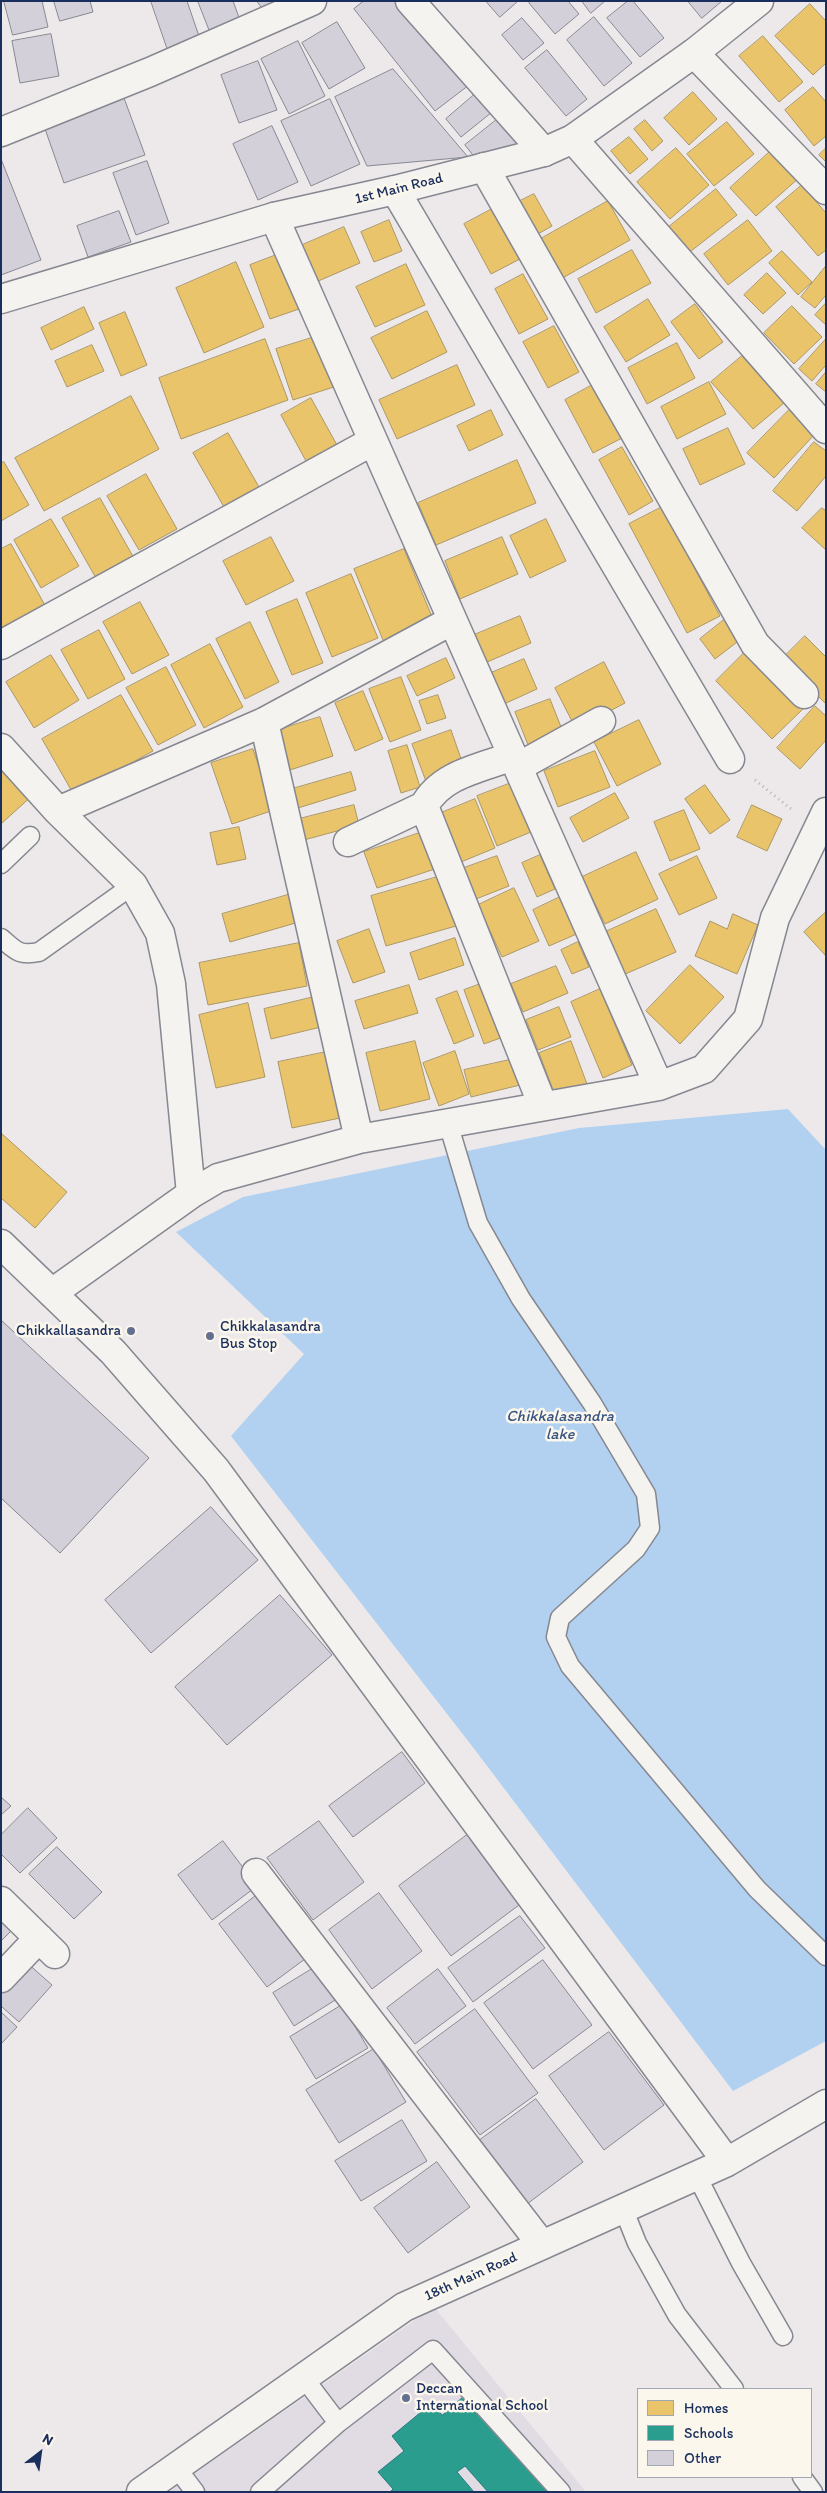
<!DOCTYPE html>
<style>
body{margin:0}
#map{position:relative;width:827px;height:2493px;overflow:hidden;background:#ede9ea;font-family:Itim,sans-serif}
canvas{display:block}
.frame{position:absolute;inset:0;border:2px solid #1b2f5e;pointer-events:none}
.legend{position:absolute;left:637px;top:2388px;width:175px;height:90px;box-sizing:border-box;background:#fbf7ec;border:1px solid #a1a7b3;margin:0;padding:6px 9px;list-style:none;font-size:15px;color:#1b2f5e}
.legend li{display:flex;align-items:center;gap:10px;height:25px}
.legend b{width:25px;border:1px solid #a1a7b3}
.north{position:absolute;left:15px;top:2428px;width:50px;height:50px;-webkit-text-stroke:4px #fbf7ec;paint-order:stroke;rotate:30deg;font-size:14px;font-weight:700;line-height:20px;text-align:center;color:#1b2f5e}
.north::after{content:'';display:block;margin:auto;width:18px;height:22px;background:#1b2f5e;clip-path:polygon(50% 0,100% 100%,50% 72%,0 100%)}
</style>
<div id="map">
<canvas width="827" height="2493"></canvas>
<div class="frame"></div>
<ul class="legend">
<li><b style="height:14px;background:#e9c46a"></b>Homes</li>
<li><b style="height:14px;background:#2a9d8f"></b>Schools</li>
<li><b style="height:14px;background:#d4d0da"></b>Other</li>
</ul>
<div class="north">N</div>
</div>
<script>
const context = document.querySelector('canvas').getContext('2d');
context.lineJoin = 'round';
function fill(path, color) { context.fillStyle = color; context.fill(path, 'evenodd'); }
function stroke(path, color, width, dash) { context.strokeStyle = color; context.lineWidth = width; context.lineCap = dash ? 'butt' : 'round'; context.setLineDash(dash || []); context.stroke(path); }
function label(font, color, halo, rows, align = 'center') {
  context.font = font + ' Itim,sans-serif'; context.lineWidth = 5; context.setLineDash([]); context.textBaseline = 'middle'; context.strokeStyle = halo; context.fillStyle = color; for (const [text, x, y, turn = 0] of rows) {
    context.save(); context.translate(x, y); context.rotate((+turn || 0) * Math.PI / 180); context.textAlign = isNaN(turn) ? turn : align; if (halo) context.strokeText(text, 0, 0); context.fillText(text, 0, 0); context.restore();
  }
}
const built = new Path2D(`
 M434 2307 586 2492H173L171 2490Z`);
const water = new Path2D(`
 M788 1109 826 1150V2041L733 2091 472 1746 231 1436 304 1354 176 1232 243 1197 579 1128Z`);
const homes = new Path2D(`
 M810 4 826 21V63L813 75 775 36Z
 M763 36 803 82 779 102 739 56Z
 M813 87 826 102V136L814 146 785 110Z
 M693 92 717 119 689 145 664 118Z
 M645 120 663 141 652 151 634 129Z
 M727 122 754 154 714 186 687 154Z
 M629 137 648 159 630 174 611 151Z
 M676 148 709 185 670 219 637 182Z
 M774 148 800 177 756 216 730 188Z
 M826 148V162L819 155Z
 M802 185 826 213V250L818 256 776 207Z
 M716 189 737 215 686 255 665 230Z
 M534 194 552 226 538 234 520 201Z
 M608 201 630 240 559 280 537 241Z
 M492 209 520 259 491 274 464 224Z
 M389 220 402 251 374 262 361 232Z
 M748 220 772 251 728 285 704 254Z
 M344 227 360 263 316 282 300 246Z
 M632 250 651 283 596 313 578 279Z
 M782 251 812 282 798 295 769 263Z
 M279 254 299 309 270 319 250 265Z
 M236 262 264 327 204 353 176 288Z
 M406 264 425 305 375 327 356 287Z
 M826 266V295L815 308 801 297Z
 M767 273 786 293 763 314 744 295Z
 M523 274 548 319 519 334 495 289Z
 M648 299 670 335 626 362 604 327Z
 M826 303V325L815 315Z
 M695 304 723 342 699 359 671 322Z
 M792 306 822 337 794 364 764 333Z
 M84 307 94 329 51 350 41 328Z
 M427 311 447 352 392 379 371 338Z
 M125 312 147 365 121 376 99 323Z
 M554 326 579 372 548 388 523 342Z
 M318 336 334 387 293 400 276 349Z
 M265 339 288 400 181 439 159 378Z
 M826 339V365L812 381 799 369Z
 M677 343 695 378 647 404 628 368Z
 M92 345 104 371 67 387 55 361Z
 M742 356 784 403 753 429 711 382Z
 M457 365 475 405 397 439 379 400Z
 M826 372V392L816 384Z
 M709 382 726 414 677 439 661 407Z
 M596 383 624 437 593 453 565 400Z
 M131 396 159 449 44 511 15 458Z
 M311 398 337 445 306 461 281 415Z
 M491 410 503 435 469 451 457 426Z
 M789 410 815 434 774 478 747 453Z
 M728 428 745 464 700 485 683 449Z
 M228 433 259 487 224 507 193 453Z
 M814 442 826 451V476L797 511 773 491Z
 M622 447 653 501 629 515 599 460Z
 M517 460 536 503 436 545 418 503Z
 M4 462 29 505 1 521V463Z
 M146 474 177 529 139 550 107 496Z
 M100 498 135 560 97 580 62 518Z
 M662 507 720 616 687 633 629 524Z
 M822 508 826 511V550L802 528Z
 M51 519 79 566 41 588 14 540Z
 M546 519 566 561 530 578 510 536Z
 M271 537 294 581 246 605 223 561Z
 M502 537 518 574 460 599 445 561Z
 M11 544 47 609 1 634V549Z
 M404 549 435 624 385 645 354 569Z
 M351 574 378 638 332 657 306 593Z
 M297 599 323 663 292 675 266 612Z
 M140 602 169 655 132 674 103 622Z
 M730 615 745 636 715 659 700 639Z
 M520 616 531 643 485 663 474 635Z
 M250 622 279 682 245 699 216 639Z
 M99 630 125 679 88 699 61 650Z
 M805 636 826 657V704L782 659Z
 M210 644 243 707 204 728 171 665Z
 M747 650 804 708 772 739 716 681Z
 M51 655 79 700 34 728 6 682Z
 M446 658 455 678 417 696 407 676Z
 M524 659 537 689 504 704 491 673Z
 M604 662 625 703 576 729 555 688Z
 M166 667 196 725 158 745 126 688Z
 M401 677 421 730 390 742 369 689Z
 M363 691 383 739 355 751 335 703Z
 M121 695 153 751 74 795 42 739Z
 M438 695 446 718 427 724 419 701Z
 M550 699 565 737 530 750 515 712Z
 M815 706 826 716V740L800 769 777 748Z
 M320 717 333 756 287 771 274 731Z
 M639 720 661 764 617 786 594 742Z
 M451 730 465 770 427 784 412 744Z
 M407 745 420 787 401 793 388 751Z
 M253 749 274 810 232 824 211 763Z
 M595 751 610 787 558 807 544 771Z
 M1 767 34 794 1 824Z
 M351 772 356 790 298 808 292 789Z
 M511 783 531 832 497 846 477 796Z
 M705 785 730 820 710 834 685 799Z
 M615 793 629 818 583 842 570 818Z
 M475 799 495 848 461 862 441 813Z
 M354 805 359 825 304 840 299 819Z
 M752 805 782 819 767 851 737 837Z
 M684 810 700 849 670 861 654 822Z
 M239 827 246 859 217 865 210 833Z
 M428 830 441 867 377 888 364 852Z
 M636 852 658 899 605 924 582 877Z
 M540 855 555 889 537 897 522 863Z
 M497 856 509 886 476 899 464 868Z
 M697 856 717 898 679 915 659 874Z
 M441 876 456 926 386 946 371 896Z
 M514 888 539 941 502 957 478 905Z
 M291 894 299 922 230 942 222 914Z
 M562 896 579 933 549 946 533 910Z
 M656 909 676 952 623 975 603 933Z
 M826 912V956L804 932Z
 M733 914 758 925 737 974 695 956 710 921 727 929Z
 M369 929 385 972 353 983 337 941Z
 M455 938 464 965 419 980 410 953Z
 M578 942 589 967 572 974 561 950Z
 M299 943 307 986 208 1005 199 963Z
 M690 965 724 997 680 1044 646 1011Z
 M556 966 568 993 523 1012 511 984Z
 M483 983 503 1037 484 1044 464 990Z
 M409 985 418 1013 364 1029 355 1001Z
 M600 989 632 1065 603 1078 571 1002Z
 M457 991 474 1036 454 1044 436 999Z
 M314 997 321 1027 271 1039 264 1009Z
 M248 1003 265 1077 216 1088 199 1015Z
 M559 1007 571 1037 538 1050 526 1020Z
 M415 1041 430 1099 380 1111 366 1053Z
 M571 1041 587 1084 555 1095 539 1053Z
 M331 1051 345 1117 292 1128 278 1062Z
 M455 1051 469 1094 439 1106 423 1063Z
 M514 1059 520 1085 471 1097 464 1070Z
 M1 1133 67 1192 35 1228 1 1198Z`);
const schools = new Path2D(`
 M468 2393 549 2492H488L465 2466 457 2472 474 2492H390L393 2489 378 2472 404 2451 392 2436 432 2403 442 2415Z`);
const building = new Path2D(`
 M4 1H42L48 27 13 35Z
 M54 1H90L93 12 60 21Z
 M151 1H187L202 45 170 56Z
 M198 1H233L241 23 211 34Z
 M257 1H289L268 16Z
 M364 1H403L469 85 435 111 354 9Z
 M486 1H518L500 17Z
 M531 1H568L579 14 555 34 529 3Z
 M582 1H605L591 13Z
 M628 1H633L664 38 640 57 607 18Z
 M688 1H722L702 18Z
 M594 17 632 63 604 86 567 40Z
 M522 18 544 43 523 60 502 35Z
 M337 22 365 68 329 89 302 43Z
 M51 34 59 76 20 83 12 41Z
 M298 41 325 96 289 114 261 59Z
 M547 50 587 99 566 116 525 68Z
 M258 61 277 110 239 123 221 75Z
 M393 69 468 157 367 166 335 97Z
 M481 89 497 108 461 137 446 119Z
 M124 98 145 155 64 183 44 126Z
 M330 99 360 164 311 186 281 121Z
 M504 114 521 145 476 159 465 145Z
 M272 126 298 182 258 200 233 144Z
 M1 159 41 260 1 275Z
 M147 161 169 223 136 235 113 173Z
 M119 211 131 242 88 257 77 226Z
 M1 1320 149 1458 60 1553 1 1498Z
 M211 1507 258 1560 151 1653 105 1600Z
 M280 1595 332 1655 227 1745 175 1687Z
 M402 1752 425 1783 353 1837 329 1806Z
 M1 1797 11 1806 1 1815Z
 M28 1808 57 1838 20 1873 1 1854V1835Z
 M319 1821 364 1882 313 1920 267 1858Z
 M471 1832 523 1902 451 1956 399 1886Z
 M223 1841 257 1886 212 1920 178 1875Z
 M57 1847 102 1892 74 1919 29 1874Z
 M379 1893 422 1951 372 1989 329 1930Z
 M257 1895 305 1959 267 1987 219 1924Z
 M1 1911 16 1926 1 1941Z
 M520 1916 545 1948 473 2002 448 1968Z
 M543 1960 592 2025 533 2069 484 2003Z
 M25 1961 52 1985 19 2022 1 2006V1988Z
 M320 1964 340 1997 294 2026 273 1993Z
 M438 1969 466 2006 415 2044 387 2008Z
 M342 2005 368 2048 316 2079 290 2037Z
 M475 2009 538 2093 480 2135 417 2052Z
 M1 2012 17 2027 1 2044Z
 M609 2032 664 2105 604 2150 549 2076Z
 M374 2049 406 2102 339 2143 306 2090Z
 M536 2099 583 2162 527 2204 480 2140Z
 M402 2120 427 2161 361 2201 335 2161Z
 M437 2162 470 2207 408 2253 374 2208Z`);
const path = new Path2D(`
 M755 780 791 809`);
const lane = new Path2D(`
 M1 864 30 836
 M1 938C16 951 19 956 39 952L133 885
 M448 1123 478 1223 521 1299 592 1403 646 1494 650 1528 636 1549 560 1618 556 1637 570 1666 757 1889 826 1956
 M697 2176 741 2263 783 2336
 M623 2208 637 2243 677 2315 734 2389
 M304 2378 338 2423 433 2350 561 2492
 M176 2467 195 2492
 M802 2477 813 2492
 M260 2492 338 2423`);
const street = new Path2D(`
 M410 1 544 152
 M694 53 826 190
 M1 132 150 72 312 1
 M573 139 826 429
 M484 167 755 644 804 694
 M395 190 730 759
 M274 217 659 1086
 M1 645 373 441
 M264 722 359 1139
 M1 748 58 811 133 885 160 933 171 984 191 1194
 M513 756C481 768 441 774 424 806L543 1106
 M518 767 601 721
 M58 811 264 722 451 621
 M348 842 424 806
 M52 1293 191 1194 218 1178 359 1139 659 1086 704 1069 748 1019 775 918 826 812
 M256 1873 542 2245
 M1 1901 55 1954
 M1 1978 39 1938`);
const secondary = new Path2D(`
 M1 299 274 217 395 190 544 152 573 139 694 53 759 1
 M1 1244 113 1352 216 1470 727 2162
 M141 2492 404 2307 727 2162 826 2104`);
const markers = [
 [131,1331,5,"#64708f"],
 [210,1336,5,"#64708f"],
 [406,2398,5,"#64708f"]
];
const streetNames = [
 ["1st Main Road",399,189,-14],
 ["18th Main Road",471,2277,-24]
];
const poiNames = [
 ["Chikkalasandra",220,1327],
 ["Bus Stop",220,1344],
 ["Chikkallasandra",121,1331,"right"],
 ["Deccan",416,2389],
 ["International School",416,2406]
];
const waterNames = [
 ["Chikkalasandra",560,1417],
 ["lake",560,1435]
];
fill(built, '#e1dbe4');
fill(water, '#b2d1f0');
fill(homes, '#e9c46a');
stroke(homes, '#ab9766', 1);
fill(schools, '#2a9d8f');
stroke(schools, '#267c80', 1);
fill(building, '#d4d0da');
stroke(building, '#868891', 1);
stroke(lane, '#868891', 21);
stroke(street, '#868891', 31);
stroke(secondary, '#868891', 31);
stroke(path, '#b2b3b6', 3, [1, 4]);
stroke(lane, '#f5f3f0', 18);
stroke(street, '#f5f3f0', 28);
stroke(secondary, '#f5f3f0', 28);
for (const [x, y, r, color] of markers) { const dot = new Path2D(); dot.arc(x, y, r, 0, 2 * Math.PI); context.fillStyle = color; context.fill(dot); stroke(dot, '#fbf7ec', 2); }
label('15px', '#1b2f5e', '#fbf7ec', streetNames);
label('15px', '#1b2f5e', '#fbf7ec', poiNames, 'left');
label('italic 16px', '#3a5583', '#fbf7ec', waterNames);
</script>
